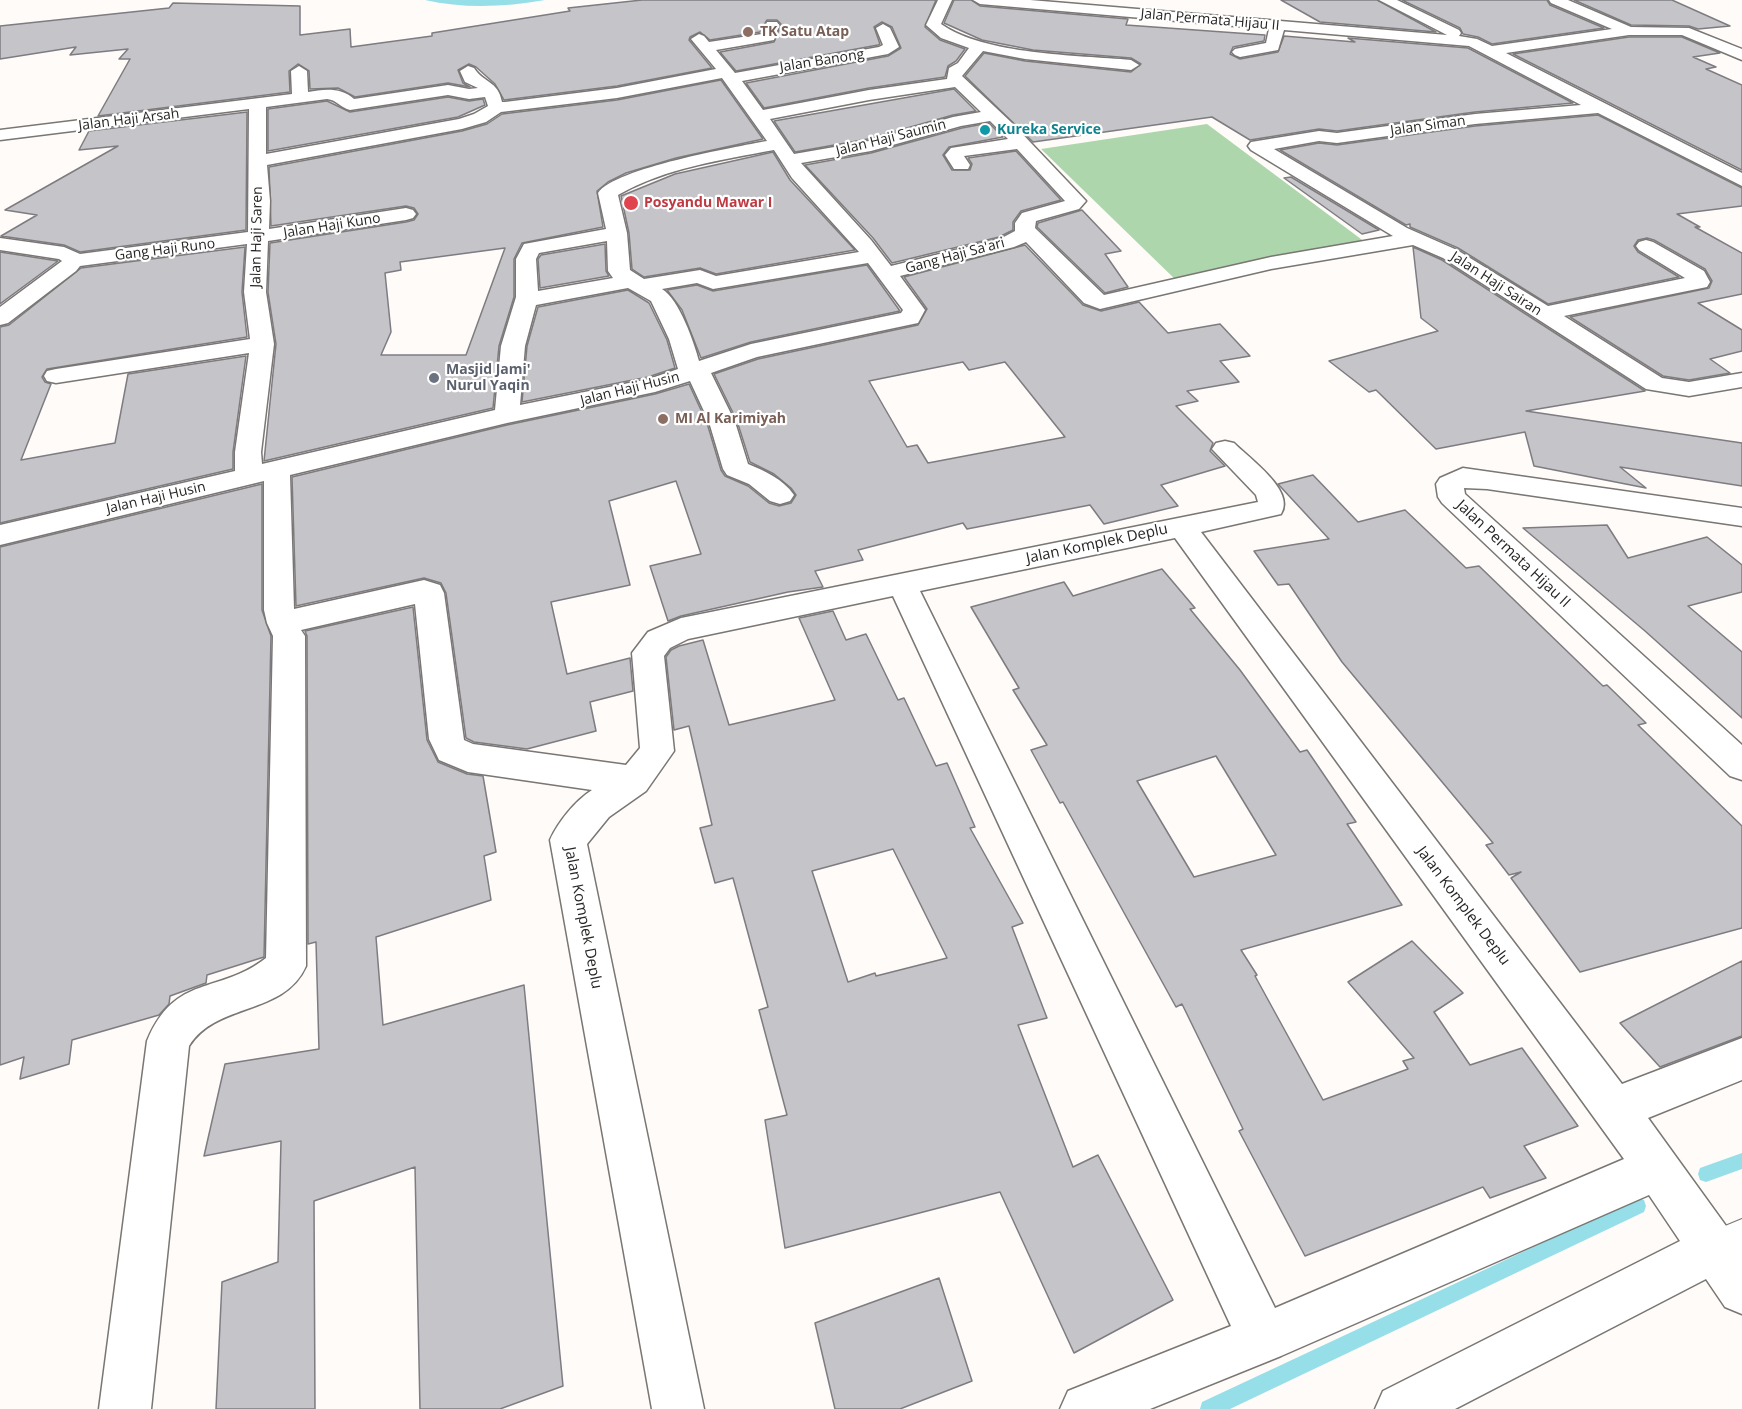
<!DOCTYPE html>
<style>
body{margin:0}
canvas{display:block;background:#fefbf8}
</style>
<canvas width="1742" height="1409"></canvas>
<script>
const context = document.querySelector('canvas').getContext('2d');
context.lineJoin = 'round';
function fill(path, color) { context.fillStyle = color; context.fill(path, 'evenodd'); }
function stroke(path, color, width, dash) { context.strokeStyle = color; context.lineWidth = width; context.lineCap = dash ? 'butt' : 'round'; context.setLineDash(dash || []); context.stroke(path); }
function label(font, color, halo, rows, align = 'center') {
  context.font = font + ' "Open Sans",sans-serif'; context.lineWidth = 4.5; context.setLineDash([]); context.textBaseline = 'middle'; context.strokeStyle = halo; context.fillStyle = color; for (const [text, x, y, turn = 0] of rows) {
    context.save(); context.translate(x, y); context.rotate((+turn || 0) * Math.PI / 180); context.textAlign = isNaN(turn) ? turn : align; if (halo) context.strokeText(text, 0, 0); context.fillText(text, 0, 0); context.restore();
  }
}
const green = new Path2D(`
 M1207 124 1373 248 1180 284 1041 149Z`);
const water = new Path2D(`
 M425 0H545C505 7 464 9 425 0Z`);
const stream = new Path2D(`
 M1742 1153V1169L1706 1182 1700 1180 1698 1174 1700 1168Z
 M1638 1198 1644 1200 1646 1206 1644 1212 1230 1409H1200L1202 1402Z`);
const building = new Path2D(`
 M642 0H936L925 27 940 40 965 49 956 61 948 66 945 77 869 88 764 108 746 83 888 56 901 48 892 27 882 22 874 27 880 44 878 45 736 71 720 52 774 42 781 24 777 20H767L760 32 710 40 700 32 690 37 689 40 712 68 617 86 504 100 495 84 476 67 469 64 458 70 463 83 470 87 448 83 355 97 338 88 310 89 309 71 298 64 289 71 290 92 98 116 130 59H119L128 49 70 55 76 47 0 59V26L169 8 173 3 300 6V35L350 29 351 47 432 36V33L570 11 568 8Z
 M954 0H971L980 6 1128 19 1126 25 1265 35 1264 41 1233 47 1230 54 1240 59 1278 52 1284 36 1355 42 1348 38 1468 48 1573 103 1475 112 1337 131 1319 129 1250 140 1212 117 1033 142 965 76 984 53 1025 61 1131 72 1141 64 1131 58 1033 50 982 40 944 23Z
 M1281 0H1377L1436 32 1320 22Z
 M1402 0H1547L1550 5 1604 28 1492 44 1478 37 1463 34 1460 28Z
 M1574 0H1672L1730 26 1698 29 1689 26 1631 25Z
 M1629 37H1682L1720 53 1693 57 1716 67 1706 69 1742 85V170L1513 54Z
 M721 80 763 139 676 158 626 173 608 182 597 191 603 227 522 243 514 259V297L499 346 493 408 264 461 276 344 268 292 270 243 406 222 414 220 418 214 414 208 406 206 271 226 269 167 462 131 487 124 502 114 617 100ZM505 248 466 355H381L391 332 385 273 401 270 400 262Z
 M954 89 976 111 953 115 868 139 795 152 774 121Z
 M448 97 469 101 483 99 485 105 458 117 268 151V109L327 101 350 112Z
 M247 112 246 230 80 252 64 245 1 236 37 215 5 210 118 146 79 150 89 131Z
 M1598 115 1742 188V206L1677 214 1700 227H1695L1742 253V294L1698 303 1742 330V351L1710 359 1730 373 1689 380 1663 376 1570 317 1709 288 1712 281 1705 269 1654 240 1647 238 1638 240 1634 246 1638 252 1679 277 1548 304 1458 248 1410 227V224L1406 225 1280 150 1319 143 1337 145 1475 126Z
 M989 123 1003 137 949 147 943 155 952 170H970L972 164 968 158 1016 151 1061 200 1021 211 1013 222V230L999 237 892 263 873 238 805 165 871 153 962 128Z
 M773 152 790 180 855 250 716 274 700 268 644 277 632 269 629 233 621 196 675 174Z
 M1291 177 1379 230 1362 234 1284 178Z
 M1082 210 1121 251 1105 254 1128 287 1105 293 1037 227 1038 223Z
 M605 244 606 271 609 276 540 288 538 259 541 255Z
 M1025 245 1083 305 1101 311 1139 302 1168 333 1220 324 1250 356 1220 361 1239 382 1187 391 1198 401 1176 406 1213 443 1210 451 1225 466 1161 485 1178 506 1104 524 1090 505 967 529 963 523 858 550 863 560 815 571 823 587 788 592 681 616 668 621 650 566 701 554 676 481 609 501 630 585 551 602 567 674 630 658 633 691 590 702 596 731 527 749 474 742 466 738 446 593 441 583 424 578 296 606 292 477 507 425 655 394 689 384 707 423 721 470 725 476 748 486 769 503 779 506 791 503 796 495 791 488 774 474 750 462 737 421 714 374 758 359 918 325 927 309 904 277ZM963 362 969 370 1005 362 1065 437 928 463 917 445 907 447 869 381Z
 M245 247 242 292 247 337 47 369 42 377 45 382 51 384 21 460 115 443 128 374 246 356 233 452V469L0 523V327L9 325 81 268Z
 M1413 247 1442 260 1645 391 1526 411 1742 443V486L1620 467 1646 488 1534 466 1525 432 1436 449 1376 390 1369 392 1329 361 1438 331 1421 318Z
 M0 252 58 261 0 304Z
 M867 265 900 311 751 342 701 358 682 310 667 290 697 285 713 291Z
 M628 290 649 303 667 340 675 368 648 377 522 402 527 346 538 307Z
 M1313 475 1358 522 1405 510 1466 568 1479 566 1603 686 1607 685 1646 723 1638 725 1742 826V928L1580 972 1511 878 1521 872 1509 875 1486 845 1493 843 1342 662 1289 584 1278 585 1254 551 1329 539 1278 484Z
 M262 484V610L271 636 264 957 207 975 206 983 170 996 169 1004 159 1015 72 1040 69 1064 20 1079 24 1057 0 1065V547Z
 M1607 525 1628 558 1707 537 1742 565V592L1688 606 1742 652V718L1645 631 1523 528Z
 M1162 569 1195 608 1190 609 1240 670 1300 752 1307 750 1356 822 1347 824 1402 905 1241 950 1257 975 1255 976 1323 1100 1408 1069 1403 1061 1414 1058 1348 982 1412 941 1463 993 1434 1012 1470 1065 1522 1048 1578 1126 1524 1146 1546 1178 1490 1198 1483 1187 1305 1256 1239 1131 1243 1129 1182 1004 1176 1007 1063 802 1060 803 1031 750 1047 745 1013 690 1019 688 971 607 1064 582 1073 596ZM1216 756 1276 855 1194 877 1137 781Z
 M413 607 427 740 438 762 467 774 483 776 496 852 484 856 491 900 376 937 383 1025 524 985 563 1386 500 1409H420L415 1167 314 1201 315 1409H216L222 1282 278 1262 281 1141 204 1156 225 1064 319 1049 316 942 308 944 307 636 305 631Z
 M833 611 846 640 866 634 898 700 904 698 936 766 947 763 975 827 970 828 1023 923 1012 927 1047 1018 1018 1025 1073 1167 1098 1155 1173 1300 1074 1353 1000 1192 785 1248 765 1120 787 1115 759 1010 768 1007 733 878 715 883 700 828 712 825 689 726 674 730 666 657 671 650 679 646 703 640 729 725 835 700 799 618ZM893 849 947 958 876 976 875 973 848 982 812 871Z
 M1742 961V1036L1660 1067 1620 1023Z
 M939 1278 972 1381 900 1409H835L815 1323Z`);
const lane = new Path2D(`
 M1742 1219V1256L1714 1267 1701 1262 1696 1249 1701 1236Z`);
const street = new Path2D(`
 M938 0H952L941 24C985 55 1077 55 1131 60L1139 65 1131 70 1025 59 983 51 962 76 1012 123 1086 201 1079 209 1036 221 1035 228 1104 295 1271 257 1393 236 1251 150 1248 146 1251 142 1319 131 1337 133 1475 114 1581 105 1469 46 1284 30 1278 50 1240 57 1235 55 1232 52 1235 49 1266 43 1269 29 980 4 973 0H1030L1447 35 1379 0H1397L1459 30 1461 33 1459 36 1477 39 1492 46 1612 29 1551 3 1549 0H1568L1631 27 1689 28 1742 49V60L1682 35H1629L1506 53 1742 173V186L1598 113 1475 124 1337 143 1319 141 1274 149 1407 228 1457 250 1548 306 1685 278 1639 250 1636 246 1639 242 1646 240 1653 242 1704 271 1710 282 1707 287 1564 316 1662 378 1689 382 1742 373V387L1689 396 1646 389 1443 258 1413 245 1271 269 1100 309 1084 303 1026 242 1014 247 900 276 925 310 918 323 757 357 711 373 735 422 748 464C765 471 783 479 794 495L790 501 780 504 770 501 749 484 727 475 723 469 709 422 690 381 655 392 507 423 290 475 294 609 424 580 440 585 444 593 464 740 473 744 626 765 640 748 632 653 648 632 681 618 1258 502 1256 495 1212 449 1216 443 1225 441 1234 443C1250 459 1296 491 1281 514L1201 532 1622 1084 1742 1038V1080L1648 1118 1742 1248V1314L1725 1307 1706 1279 1455 1409H1375L1383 1391 1680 1241 1649 1195 1281 1356 1150 1409H1060L1068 1391 1231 1326 893 596 688 639 670 648 664 656 674 751 646 791 609 817 587 844 704 1409H652L550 840C558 822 575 801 592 790L468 772 439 760 429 739 415 604 301 630 305 636 306 966C284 1016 216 1002 189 1046L151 1409H99L147 1041C175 973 219 995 266 958L273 636 267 623 264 610V481L0 545V525L235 471V452L249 353 56 383 47 381 44 376 47 371 56 369 250 339 244 292 247 244 80 266 76 271 8 323 0 325V307L62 261 59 259 0 250V238L64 247 80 254 248 232 249 109 0 140V130L292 94 291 71 299 66 307 71 308 92C324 89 341 87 354 99L448 85 469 89 478 88 465 82 460 71 468 66 474 68C483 83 498 80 502 102H505L617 88 716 69 691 39 699 34 704 36 709 42 762 34 767 22H777L779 25 774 40 716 50 735 73 879 47 883 45 876 28 883 24 890 28 899 47 888 54 742 81 763 110 869 90 947 79 949 68 958 63 969 48 941 38 926 25ZM722 78 767 141C735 147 615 168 598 193L606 229 524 244 516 259V297L501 346 495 410 262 464 261 452 274 344 266 292 268 241 406 220 413 218 416 214 413 210 406 208 269 229 270 201 267 165 462 129 486 122 501 112 617 98ZM955 87 981 112 953 117 869 141 794 154 770 119 869 100ZM448 95 469 99 485 97 488 106 474 114 459 119 266 154V107L327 99C337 100 341 108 350 110ZM990 121 1008 139 951 148 945 155 954 169H968L970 165 964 156 1017 149 1065 201 1022 213 1015 223V231L1000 239 891 266 871 240 801 163 871 151 961 126ZM774 150 792 178 859 252 716 276 700 270 644 279 630 270 627 233 618 195C665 168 721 160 774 150ZM607 241 608 271 613 278 538 291 536 259 539 253ZM868 263 903 310 901 313 751 344 699 361C694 342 679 299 662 289L697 283 713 289ZM628 288 651 301 669 339 678 369 649 379 520 405 525 346 536 305ZM1175 538 1624 1159 1275 1308 920 591Z
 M1463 468 1742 508V526L1487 489 1464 488 1465 494 1742 745V780L1730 776 1442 503 1438 497 1436 484 1440 478Z`);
const markers = [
 [748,32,6,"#8d6e63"],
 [985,130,6,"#0f9aa8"],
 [631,203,8,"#e0444e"],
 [434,378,6,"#6b7280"],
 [663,419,6,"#8d6e63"]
];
const farStreetnames = [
 ["Jalan Permata Hijau II",1210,20,5],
 ["Jalan Banong",822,61,-9],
 ["Jalan Haji Arsah",129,120,-7],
 ["Jalan Siman",1428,126,-8],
 ["Jalan Haji Saumin",891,138,-14],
 ["Jalan Haji Kuno",332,226,-9],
 ["Jalan Haji Saren",257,237,-89],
 ["Gang Haji Runo",165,250,-7],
 ["Gang Haji Sa'ari",955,256,-15],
 ["Jalan Haji Sairan",1496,284,33],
 ["Jalan Haji Husin",630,389,-14],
 ["Jalan Haji Husin",156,498,-13]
];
const farEducationnames = [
 ["TK Satu Atap",760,32],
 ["MI Al Karimiyah",675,419]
];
const farCulturenames = [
 ["Kureka Service",997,130]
];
const farHealthnames = [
 ["Posyandu Mawar I",644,203]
];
const farWorshipnames = [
 ["Masjid Jami'",446,370],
 ["Nurul Yaqin",446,386]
];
const streetNames = [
 ["Jalan Komplek Deplu",1097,544,-12],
 ["Jalan Permata Hijau II",1513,554,43],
 ["Jalan Komplek Deplu",1463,906,53],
 ["Jalan Komplek Deplu",583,918,79]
];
fill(green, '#aed6ac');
fill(water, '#96dfe9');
fill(stream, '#96dfe9');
fill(building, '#c5c4c8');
stroke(building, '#7e7c80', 1.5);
stroke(lane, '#797673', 2);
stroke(street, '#797673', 3);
fill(lane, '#fff');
fill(street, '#fff');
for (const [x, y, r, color] of markers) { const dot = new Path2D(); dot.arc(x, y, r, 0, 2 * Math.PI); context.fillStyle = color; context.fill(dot); stroke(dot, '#fff', 2); }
label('14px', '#272624', '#fff', farStreetnames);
label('bold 14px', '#785e54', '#fff', farEducationnames, 'left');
label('bold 14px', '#0d838f', '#fff', farCulturenames, 'left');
label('bold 14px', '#be3a42', '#fff', farHealthnames, 'left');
label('bold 14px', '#5b616d', '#fff', farWorshipnames, 'left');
label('15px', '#272624', '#fff', streetNames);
</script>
